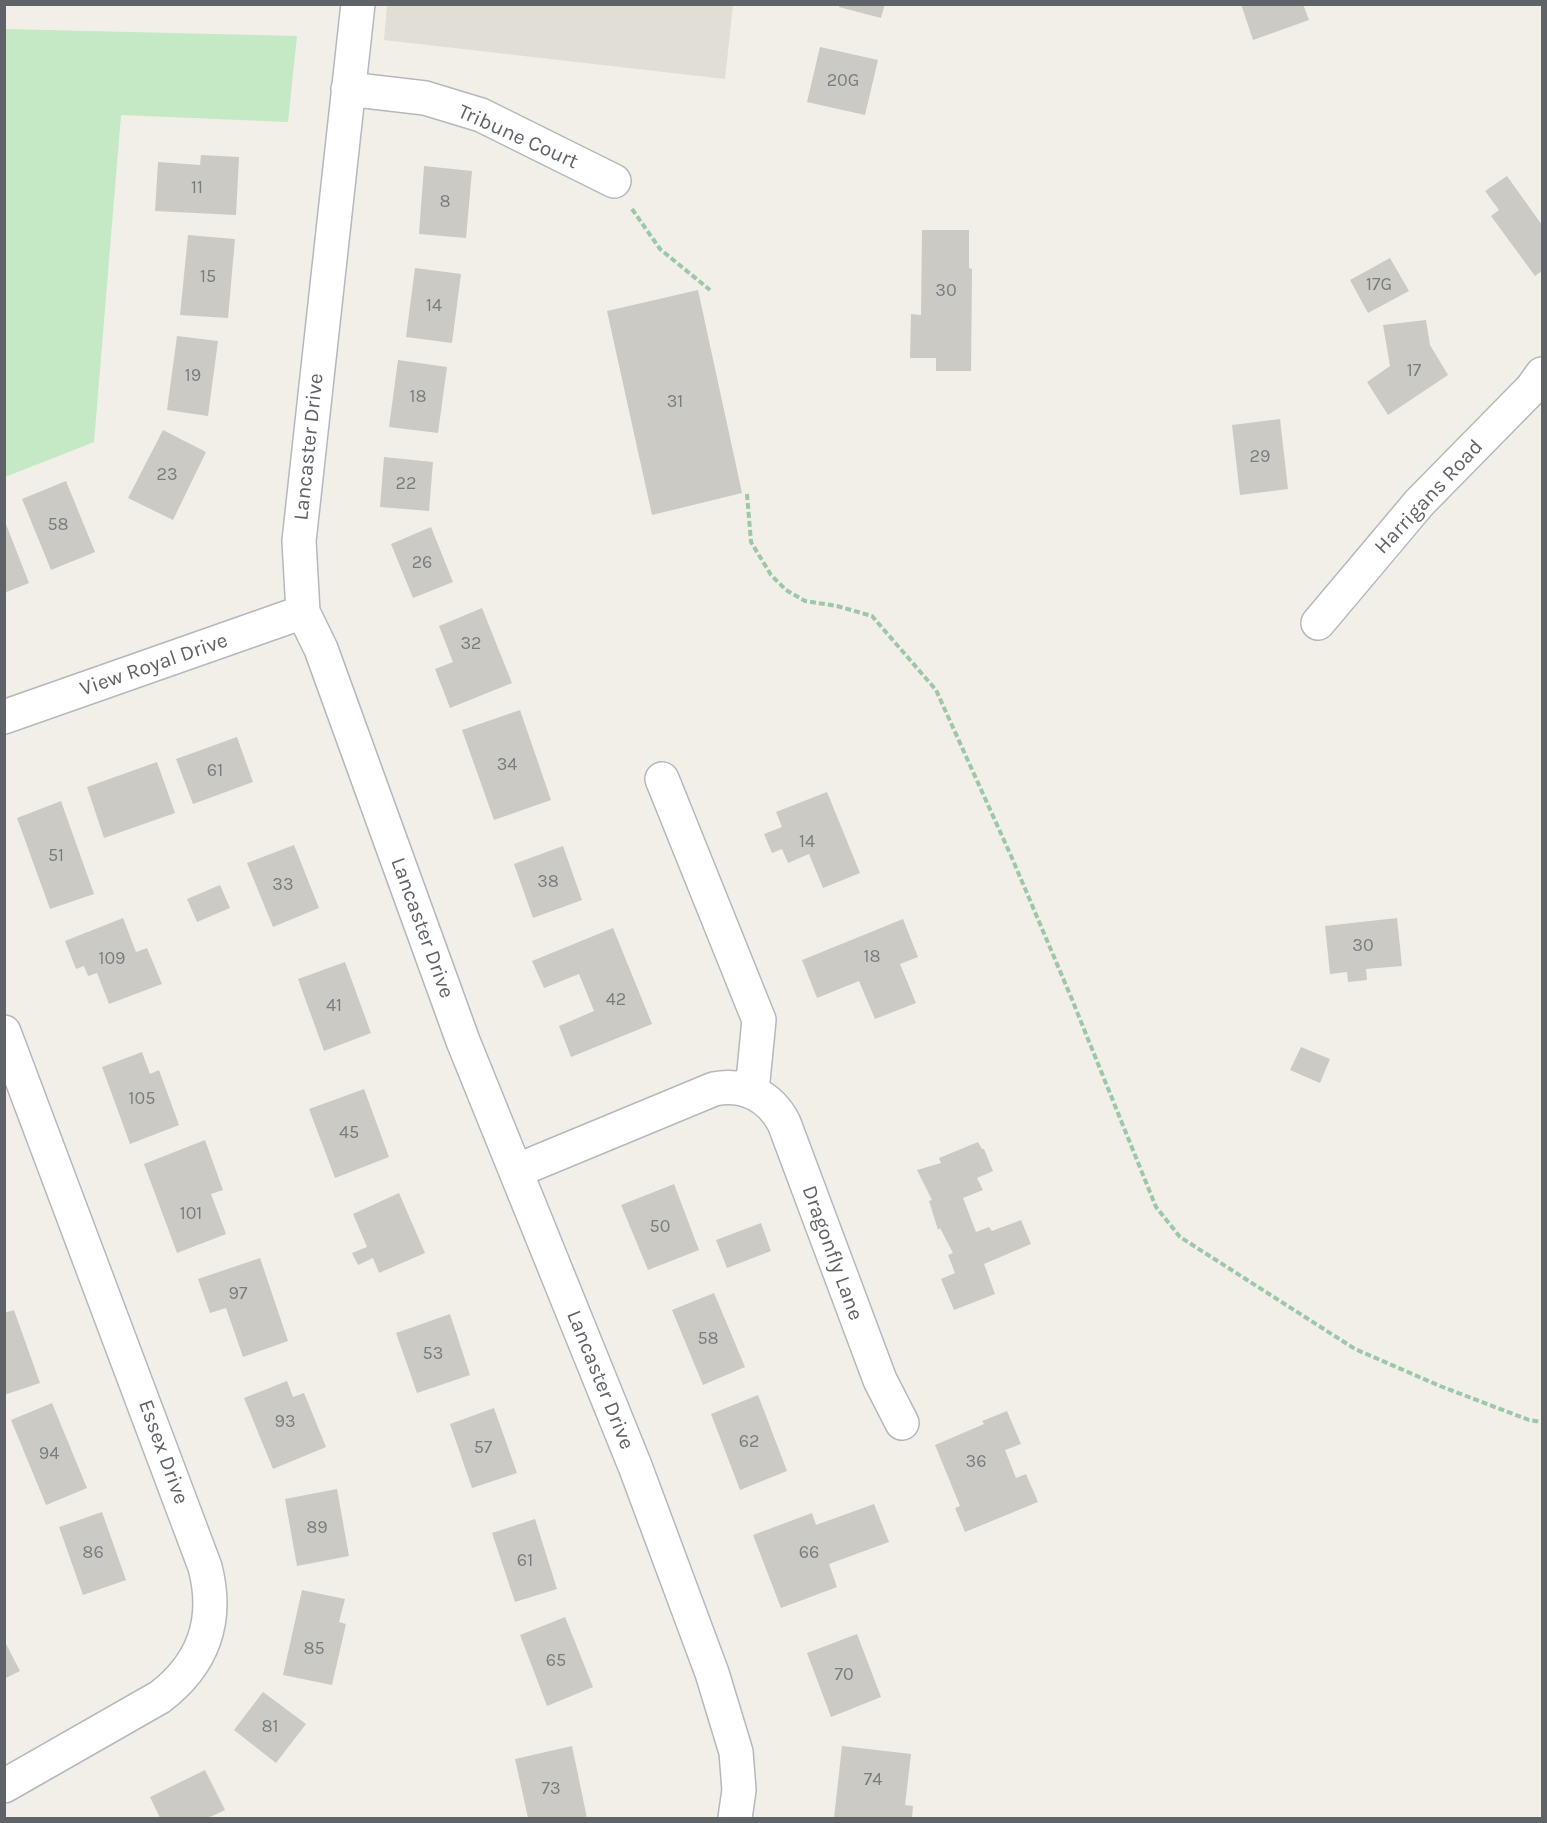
<!DOCTYPE html>
<style>
body{margin:0}
#map{position:relative;width:1547px;height:1823px;overflow:hidden;background:#f1efe8;font-family:Karla,sans-serif}
canvas{display:block}
.frame{position:absolute;inset:0;border:6px solid #5f6368;pointer-events:none}
</style>
<div id="map">
<canvas width="1547" height="1823"></canvas>
<div class="frame"></div>
</div>
<script>
const context = document.querySelector('canvas').getContext('2d');
context.lineJoin = 'round';
function fill(path, color) { context.fillStyle = color; context.fill(path, 'evenodd'); }
function stroke(path, color, width, dash) { context.strokeStyle = color; context.lineWidth = width; context.lineCap = dash ? 'butt' : 'round'; context.setLineDash(dash || []); context.stroke(path); }
function label(font, color, halo, rows, align = 'center') {
  context.font = font + ' Karla,sans-serif'; context.lineWidth = 4.5; context.setLineDash([]); context.textBaseline = 'middle'; context.strokeStyle = halo; context.fillStyle = color; for (const [text, x, y, turn = 0] of rows) {
    context.save(); context.translate(x, y); context.rotate((+turn || 0) * Math.PI / 180); context.textAlign = isNaN(turn) ? turn : align; if (halo) context.strokeText(text, 0, 0); context.fillText(text, 0, 0); context.restore();
  }
}
const education = new Path2D(`
 M387 5H733L725 79 384 40Z`);
const green = new Path2D(`
 M5 29 297 36 288 122 121 115 94 442 5 477Z`);
const building = new Path2D(`
 M839 4H885L881 18 839 7Z
 M1241 4H1303L1309 20 1253 40Z
 M820 47 878 60 865 115 807 102Z
 M201 155 239 157 236 215 155 211 158 162 200 165Z
 M424 166 472 171 466 238 419 234Z
 M1507 176 1542 225V271L1535 276 1491 216 1499 210 1485 191Z
 M922 230H969V268L972 269 971 371H936V358H910L911 314 921 315Z
 M188 235 235 239 228 318 180 315Z
 M1390 258 1409 291 1368 313 1350 280Z
 M415 268 461 274 452 343 406 337Z
 M698 290 742 493 652 515 607 311Z
 M1426 320 1430 345 1448 375 1388 415 1367 382 1390 366 1383 325Z
 M177 336 218 341 208 416 167 410Z
 M398 360 447 367 438 433 389 427Z
 M1280 419 1288 489 1240 495 1232 425Z
 M163 430 206 452 173 520 128 498Z
 M384 457 433 462 429 511 380 507Z
 M66 481 95 552 51 570 22 499Z
 M4 519 29 583 4 593Z
 M431 527 453 582 413 598 391 544Z
 M482 608 512 683 450 708 435 669 453 662 439 626Z
 M520 710 551 800 494 820 462 730Z
 M237 737 253 782 193 804 176 759Z
 M157 762 175 813 104 838 87 787Z
 M827 792 860 873 823 888 809 854 788 863 782 849 772 853 764 834 782 827 776 812Z
 M61 801 94 894 50 909 17 818Z
 M294 845 319 908 273 927 247 863Z
 M563 846 582 900 533 918 514 864Z
 M220 885 230 908 197 922 187 899Z
 M123 918 136 952 147 948 162 984 109 1004 97 973 88 976 84 966 76 969 65 941Z
 M1397 918 1402 966 1366 969 1367 980 1348 982 1347 972 1330 974 1325 926Z
 M903 919 918 957 900 964 916 1003 875 1019 859 981 817 998 802 960Z
 M613 928 652 1024 571 1057 559 1026 594 1011 579 974 544 988 532 961Z
 M345 962 371 1033 324 1051 298 979Z
 M1301 1047 1330 1059 1320 1083 1290 1070Z
 M142 1052 150 1074 159 1070 179 1125 130 1144 102 1067Z
 M364 1089 389 1157 335 1178 309 1109Z
 M205 1140 223 1190 211 1194 226 1234 177 1253 144 1164Z
 M978 1142 982 1149H984L993 1171 977 1178 983 1190 963 1198 976 1232 989 1227 992 1231 1021 1220 1031 1244 984 1264 995 1294 954 1310 941 1279 955 1273 948 1255 953 1253 940 1228 938 1230 929 1201 932 1200 917 1170 941 1163 939 1158Z
 M674 1184 699 1250 648 1270 621 1205Z
 M399 1193 425 1253 379 1273 373 1258 358 1265 352 1253 367 1247 353 1214Z
 M761 1223 771 1251 727 1268 716 1240Z
 M260 1258 288 1341 243 1357 226 1308 210 1313 198 1279Z
 M714 1293 745 1367 703 1385 672 1310Z
 M14 1310 40 1383 4 1395V1313Z
 M450 1314 470 1375 417 1393 396 1333Z
 M287 1381 293 1397 304 1393 326 1447 273 1469 244 1398Z
 M758 1395 787 1471 740 1490 711 1414Z
 M52 1403 87 1488 46 1505 11 1420Z
 M494 1408 517 1473 472 1488 450 1424Z
 M1007 1411 1021 1444 1005 1450 1016 1478 1026 1474 1038 1502 965 1532 955 1508 960 1506 935 1445 984 1424 982 1421Z
 M337 1489 349 1556 297 1566 285 1499Z
 M874 1504 889 1542 829 1564 837 1587 781 1608 753 1535 812 1513 816 1525Z
 M102 1512 126 1580 83 1595 59 1527Z
 M535 1519 557 1589 515 1602 492 1533Z
 M302 1590 345 1599 339 1622 346 1624 332 1685 283 1675Z
 M565 1617 593 1687 547 1706 520 1635Z
 M857 1634 881 1697 831 1717 807 1653Z
 M4 1640 20 1671 4 1679Z
 M263 1692 306 1724 276 1763 234 1730Z
 M572 1746 587 1818H528L515 1759Z
 M842 1746 911 1754 905 1805 913 1806 912 1818H834Z
 M205 1770 225 1810 208 1818H160L150 1797Z`);
const path = new Path2D(`
 M632 209 660 249 710 290
 M747 494 751 542 771 575 786 590 805 601 837 606 872 616 936 690 1012 858 1071 997 1156 1207 1180 1237 1355 1349 1440 1386 1529 1420 1542 1422`);
const minor = new Path2D(`
 M358 4 299 541 303 612 321 649 463 1041 635 1466 712 1673 736 1752 739 1790 735 1818
 M348 89 425 98 481 115 614 181
 M1318 623 1419 503 1532 388 1542 374
 M4 717 303 612
 M662 779 759 1020 752 1091
 M4 1032 205 1567C219 1621 203 1664 160 1697L4 1786
 M516 1171 714 1089C744 1083 770 1096 784 1123L880 1380 902 1423`);
const numberNames = [
 ["20G",843,81],
 ["11",197,188],
 ["8",445,202],
 ["15",208,277],
 ["17G",1379,285],
 ["30",946,291],
 ["14",434,306],
 ["17",1414,371],
 ["19",193,376],
 ["18",418,397],
 ["31",675,402],
 ["29",1260,457],
 ["23",167,475],
 ["22",406,484],
 ["58",58,525],
 ["26",422,563],
 ["32",471,644],
 ["34",507,765],
 ["61",215,771],
 ["14",807,842],
 ["51",56,856],
 ["38",548,882],
 ["33",283,885],
 ["30",1363,946],
 ["18",872,957],
 ["109",112,959],
 ["42",616,1000],
 ["41",334,1006],
 ["105",142,1099],
 ["45",349,1133],
 ["101",191,1214],
 ["50",660,1227],
 ["97",238,1294],
 ["58",708,1339],
 ["53",433,1354],
 ["93",285,1422],
 ["62",749,1442],
 ["57",483,1448],
 ["94",49,1454],
 ["36",976,1462],
 ["89",317,1528],
 ["86",93,1553],
 ["66",809,1553],
 ["61",525,1561],
 ["85",314,1649],
 ["65",556,1661],
 ["70",844,1675],
 ["81",270,1727],
 ["74",873,1780],
 ["73",551,1789]
];
const streetNames = [
 ["Tribune Court",518,137,24],
 ["Lancaster Drive",309,447,-84],
 ["Harrigans Road",1429,497,-47],
 ["View Royal Drive",154,665,-19],
 ["Lancaster Drive",422,928,70],
 ["Dragonfly Lane",832,1253,70],
 ["Lancaster Drive",600,1380,68],
 ["Essex Drive",163,1452,70]
];
fill(education, '#e1ded6');
fill(green, '#c5e8c5');
fill(building, '#cccac5');
stroke(minor, '#b5b8bc', 36);
stroke(path, '#9cc7a9', 4, [6, 3]);
stroke(minor, '#fff', 33);
label('18px', '#7a7d7f', null, numberNames);
label('21px', '#5f6368', '#fff', streetNames);
</script>
